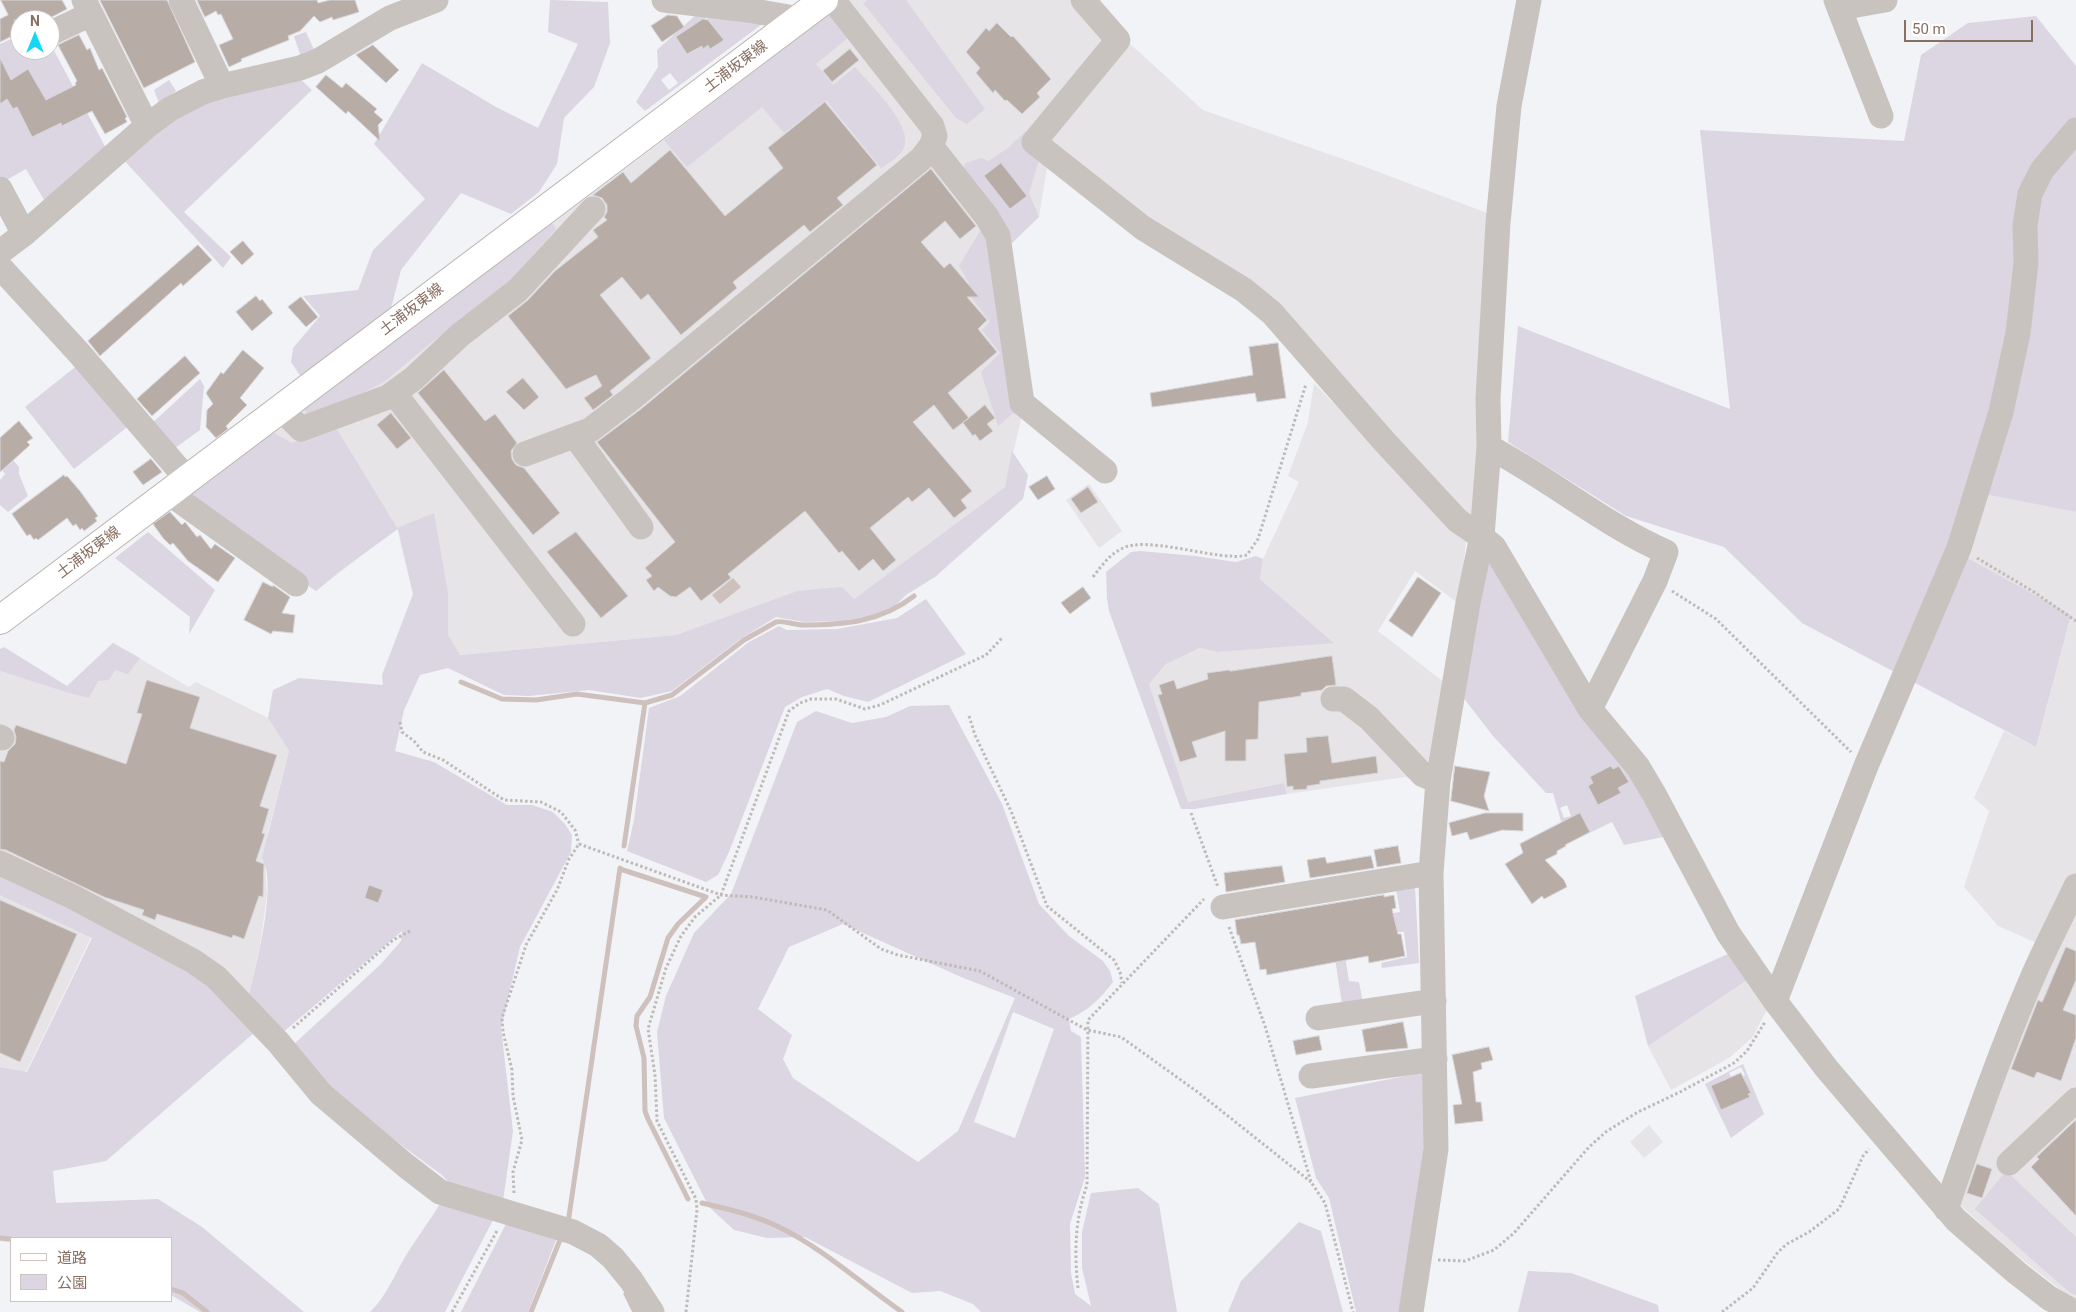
<!DOCTYPE html>
<meta charset="utf-8">
<style>
body{margin:0}
#map{position:relative;width:2076px;height:1312px;overflow:hidden;background:#f2f3f7;font-family:Roboto,"Noto Sans JP",sans-serif}
canvas{display:block}
.legend{position:absolute;left:10px;top:1237px;width:162px;height:65px;box-sizing:border-box;background:#fff;border:1px solid #cfc5c0;margin:0;padding:6px 9px;list-style:none;font-size:15px;color:#876f62}
.legend li{display:flex;align-items:center;gap:10px;height:25px}
.legend b{width:25px;border:1px solid #cfc5c0}
.north{position:absolute;left:10px;top:10px;width:50px;height:50px;box-sizing:border-box;background:#fff;border:1px solid #cfc5c0;border-radius:50%;rotate:0deg;font-size:14px;font-weight:700;line-height:20px;text-align:center;color:#876f62}
.north::after{content:'';display:block;margin:auto;width:18px;height:22px;background:#15d7f3;clip-path:polygon(50% 0,100% 100%,50% 72%,0 100%)}
.scale{position:absolute;left:1904px;top:20px;width:129px;height:22px;box-sizing:border-box;border:2px solid #876f62;border-top:0;padding-left:6px;font-size:15px;line-height:18px;white-space:nowrap;color:#876f62;-webkit-text-stroke:4px #fff;paint-order:stroke}
</style>
<div id="map">
<canvas width="2076" height="1312"></canvas>
<ul class="legend">
<li><b style="height:6px;background:#fff"></b>道路</li>
<li><b style="height:14px;background:#dbd6e1"></b>公園</li>
</ul>
<div class="north">N</div>
<div class="scale">50 m</div>
</div>
<script>
const context = document.querySelector('canvas').getContext('2d');
context.lineJoin = 'round';
function fill(path, color) { context.fillStyle = color; context.fill(path, 'evenodd'); }
function stroke(path, color, width, dash) { context.strokeStyle = color; context.lineWidth = width; context.lineCap = dash ? 'butt' : 'round'; context.setLineDash(dash || []); context.stroke(path); }
function label(font, color, halo, rows, align = 'center') {
  context.font = font + ' Roboto,"Noto Sans JP",sans-serif'; context.lineWidth = 5; context.setLineDash([]); context.textBaseline = 'middle'; context.strokeStyle = halo; context.fillStyle = color; for (const [text, x, y, turn = 0] of rows) {
    context.save(); context.translate(x, y); context.rotate((+turn || 0) * Math.PI / 180); context.textAlign = isNaN(turn) ? turn : align; if (halo) context.strokeText(text, 0, 0); context.fillText(text, 0, 0); context.restore();
  }
}
const built = new Path2D(`
 M848 0H1074L1109 38 1024 143 1048 162 1039 217 1012 243 1009 286 1025 403 1005 487 854 599 797 591 676 635 459 655 448 635V593L413 594 397 528 316 591 185 498 664 140Z
 M1129 43 1203 110 1360 165 1490 214 1475 525 1283 317 1156 227 1045 139Z
 M1314 383 1466 541 1459 604 1415 571 1378 631 1445 683 1429 765 1422 783 1405 777 1287 794 1284 783 1188 802 1149 684 1166 664 1200 648 1217 652 1333 642 1260 579 1263 559 1299 482 1288 476 1308 422Z
 M1089 484 1122 531 1099 548 1066 500Z
 M1984 494 2076 512V1300L2067 1295 2005 1246 1958 1203 2048 948 1998 926 1964 887 1989 811 1974 798 2004 731 2036 747 2071 616 1964 556Z
 M113 643 189 687 196 682 268 718 289 751 268 832 265 863 267 895 260 945 249 995 0 855V671L62 691Z
 M0 871 99 921 26 1072 0 1067Z
 M1752 977 1769 1006 1752 1038 1729 1058 1671 1090 1648 1046Z
 M1649 1125 1663 1142 1644 1158 1630 1142Z`);
const green = new Path2D(`
 M550 0 608 2 610 43 594 87 564 118 557 164 539 192 511 214 461 193 401 270 390 312 301 377 291 362 293 348 320 316 303 296 358 290 373 250 425 199 374 144 422 63 496 107 538 128 578 44 548 32Z
 M868 0H906L985 109 967 124 956 118 863 3Z
 M832 12 849 37 816 64 833 85 855 67C869 84 909 120 905 144 903 155 890 162 881 168L826 100 784 133 762 107 687 167 664 140Z
 M698 13 765 22 645 111 636 102 658 67 657 50ZM707 18 724 40 710 48 708 45 704 48 702 46 688 54 679 41 681 39 679 35 704 19ZM670 73 678 83 669 90 661 80Z
 M2036 16 2076 66V512L1984 494 1964 556 2071 615 2036 747 1802 623 1724 547 1626 516 1508 442 1518 326 1730 409 1700 130 1904 141 1921 55 1968 23Z
 M306 32 315 52 301 57 294 36Z
 M20 35V50H50V43L108 152 47 205 26 169 3 182 0 175V104L7 99 28 70 11 80 8 74 0 78V44ZM20 114V113L76 119 63 126 61 123 32 137Z
 M296 75 312 90 184 212 231 257 223 268 121 157 168 115Z
 M169 80 176 91 159 103 154 90Z
 M1026 131 1029 137 1022 145 1039 160 1029 193 1039 217 1012 243 1001 232 963 168 966 163 982 158 988 161 1008 148ZM1000 163 1027 196 1011 209 984 176Z
 M552 223 556 229 507 284 422 350 384 382 311 419 303 408Z
 M982 228 993 248 1019 408 998 426 981 372 1000 353 982 330 990 322 964 288 969 283 959 266Z
 M79 364 130 425 74 469 25 407Z
 M200 379 204 386 200 430 171 451 149 426Z
 M335 426 397 528 434 513 448 593V635L460 655 676 635 797 591 842 587 854 599 1005 487 1012 451 1028 475 1023 499 935 577 906 595 895 606 876 615 841 621 804 622 776 617 739 640 672 691 641 698 589 690 529 696 504 695 448 668 420 675 404 710 395 751 434 762 507 805H532L553 812 565 824 572 835 571 852 520 947 501 1028 513 1131 503 1201 445 1312H370C386 1297 394 1276 405 1257 420 1233 437 1211 451 1185L442 1175 382 1131 333 1091 294 1044 381 964 401 941 402 931 281 1034 249 995C256 965 278 884 262 858L289 751 268 718 273 690 299 678 383 685 382 675 413 594 398 529 337 573 316 591 185 498 272 432 292 443Z
 M12 459 19 467V474L28 496 8 512 0 505V480L5 474 2 470Z
 M148 532 215 590 189 634 190 617 115 558Z
 M1140 551 1195 556 1236 562 1256 556 1263 559 1260 579 1334 643 1217 652 1200 648 1166 664 1149 684 1188 802 1284 783 1287 794 1194 809H1181L1109 611 1107 599 1106 572 1131 552Z
 M1487 553 1668 836 1624 845 1612 822 1571 842 1561 821 1553 793H1546L1493 736 1462 696ZM1611 766 1613 769 1620 766 1629 782 1618 788 1620 793 1599 805 1588 786 1593 783 1590 777ZM1567 805 1571 816 1564 818 1560 808Z
 M926 599 966 654 868 702 844 696 827 689 802 697 785 707 729 852 718 875 706 882 627 851 634 820 649 708 680 696 749 642 779 626 787 630 837 629 897 618Z
 M113 643 140 658 128 674 115 670 109 680 98 681 89 698 62 691 0 671V649L4 647 67 686Z
 M949 705 1002 804 1039 904 1069 936 1103 961 1110 971 1113 982C1101 998 1088 1011 1069 1019L1071 1031 1081 1037 1085 1177 1070 1224 1071 1273 1075 1294 1091 1306 1082 1268V1232L1091 1193 1138 1188 1159 1204 1177 1312H981L973 1304 940 1291 912 1293 805 1237 767 1238 734 1230 709 1207 664 1118 657 1032 666 996 694 933 731 894 797 722 816 711 852 723 886 717 910 706ZM843 924 961 977 1015 998 958 1131 918 1162 793 1078 783 1059 792 1035 758 1009 789 947ZM1013 1012 1054 1029 1015 1138 974 1122Z
 M0 871 193 973 227 1002 254 1033 106 1161 53 1171 56 1203 158 1199 202 1227 304 1312H200L171 1295V1238H11V1242L0 1241V1067L27 1072 92 938 0 895Z
 M1395 884 1415 887 1419 963 1382 968 1381 963 1407 957 1404 932H1392L1343 945 1349 981 1359 982 1363 1003 1342 1004 1331 933 1369 917 1400 912Z
 M1730 953 1752 977 1648 1046 1635 996Z
 M1743 1064 1764 1114 1731 1138 1705 1084ZM1741 1067 1745 1075 1743 1076 1750 1093 1748 1094 1749 1097 1723 1109 1720 1106 1711 1086 1731 1077 1729 1073Z
 M1425 1072C1428 1153 1416 1232 1405 1312H1356L1329 1198 1316 1178 1295 1098Z
 M2006 1171 2076 1237V1295L2069 1292 1975 1209Z
 M507 1222 558 1235 528 1312H461Z
 M1299 1222 1321 1231 1343 1312H1228L1241 1281Z
 M1528 1271 1571 1273 1658 1305 1659 1312H1518Z`);
const water = new Path2D(`
 M733 578 741 587 720 604 712 595Z`);
const stream = new Path2D(`
 M461 682 502 699 536 700 577 694 645 703 672 695 744 640 776 622C784 620 794 625 803 625 843 625 881 622 914 596
 M624 846 645 703
 M620 869 706 897 678 924 668 938 650 997 637 1016 636 1026 644 1058 645 1111 648 1119 688 1199
 M702 1203C728 1209 754 1215 779 1227 822 1248 862 1284 902 1312
 M568 1223 620 868
 M0 1238 11 1239
 M171 1289 183 1293 207 1312
 M626 1294 635 1312
 M531 1312 560 1240`);
const building = new Path2D(`
 M1 0H62L67 9 46 20H14L20 32 0 42V19L8 15Z
 M100 0H167L195 62 144 88Z
 M197 0H317L318 3 330 0H355L359 12 333 20 332 17 320 22 314 16 300 31 288 36 289 40 241 59 242 61 229 67 219 45 233 39 221 14 218 15 216 11 205 17Z
 M668 15 677 16 684 27 662 42 651 26Z
 M703 19 708 20 724 40 710 49 708 45 703 49 702 46 687 54 676 37Z
 M997 23 1011 37 1013 36 1051 79 1037 93 1040 97 1022 114 1007 100 1005 101 995 90 993 93 976 73 980 68 966 52 986 28 989 31Z
 M79 35 87 50 90 48 99 70 102 68 127 117 125 118 127 122 105 134 92 111 62 126 61 123 32 137 17 107 13 109 7 99 0 104V58L11 80 28 69 46 100 76 85 75 83 77 81 58 45Z
 M373 45 399 70 386 83 356 55Z
 M850 49 859 60 832 82 823 71Z
 M326 75 342 88 346 83 377 109 374 112 383 120 378 125 380 141 348 111 346 114 316 87Z
 M825 102 877 165 837 198 843 205 810 232 804 225 733 282 737 288 681 335 648 294 641 300 622 277 600 295 651 358 610 391 613 395 593 410 584 398 602 386 596 375 566 389 508 316 528 300 555 271 598 237 593 230 607 220 604 217 607 212V205L602 198 593 195 623 172 631 183 670 150 725 216 783 168 768 148Z
 M1001 163 1027 196 1010 209 984 176Z
 M931 169 976 226 960 239 945 221 921 242 944 268 950 263 979 297H967L987 320 978 329 997 352 948 393 969 418 953 430 934 405 913 422 972 491 961 500 967 508 954 518 929 488 912 502 908 497 870 528 896 560 883 571 873 559 859 571 842 551 839 553 805 511 728 574 731 578 701 601 690 587 676 597 670 596 658 587 654 591 646 580 652 576 645 568 675 542 597 442 641 409Z
 M243 241 254 254 242 265 230 252Z
 M198 245 212 260 183 286 181 283 100 356 88 341Z
 M256 296 260 301 262 299 273 313 252 331 236 312Z
 M301 297 318 317 306 327 288 307Z
 M1278 343 1286 398 1257 402 1255 393 1152 407 1150 393 1253 375 1249 347Z
 M243 350 264 368 240 398 247 405 226 426 228 429 216 438 206 427 207 410 213 404 206 393 221 372 223 374Z
 M185 356 200 373 152 416 137 399Z
 M444 370 485 421 495 414 517 443 511 451 512 459 516 465 524 468 560 513 533 535 418 393Z
 M523 378 539 397 524 410 506 392Z
 M985 405 995 418 987 424 993 431 980 441 975 434 973 436 963 423Z
 M391 413 411 438 397 449 377 425Z
 M19 421 33 438 27 442 30 445 0 472V438Z
 M151 459 162 472 143 485 133 472Z
 M64 475 65 477 67 476 80 491 98 516 95 518 97 521 84 531 82 528 80 530 76 524 73 526 67 518 38 540 36 538 34 540 30 534 27 536 12 514Z
 M1047 476 1055 489 1038 500 1029 487Z
 M1088 487 1098 502 1081 513 1071 499Z
 M170 512 182 525 185 522 197 537 200 535 211 549 215 544 235 558 218 582 188 561 173 543 170 545 163 538 153 524Z
 M576 532 628 596 601 618 547 552Z
 M1418 577 1441 593 1412 637 1389 621Z
 M263 582 273 587V585L290 597 282 613 295 615 293 633 273 631 271 634 244 620Z
 M1083 587 1091 598 1070 614 1061 603Z
 M1332 656 1336 685 1326 686 1322 690 1301 693V696L1259 702 1258 739 1246 740V761H1225V731L1192 742 1197 757 1180 762 1158 695 1162 694 1159 685 1174 680 1177 689 1208 679 1207 673 1229 670 1230 671Z
 M147 680 200 697 190 728 277 755 260 806 269 809 262 833 265 834 256 861 264 864 263 897 259 896 244 939 233 935 232 938 157 914 155 920 142 915 144 910 104 897 6 850 0 849V761L4 762 8 751 15 744 16 737 14 730 16 725 126 764 142 714 137 713Z
 M1328 736 1332 763 1376 756 1378 773 1320 781V784L1307 786V789L1293 790V786L1287 787 1284 754 1307 752 1306 738Z
 M1455 766 1490 772 1484 796 1489 811 1451 801Z
 M1611 766 1613 769 1619 766 1629 782 1618 788 1621 793 1598 805 1588 786 1593 783 1590 777Z
 M1485 813H1523V831L1502 830 1470 840 1467 832 1452 836 1449 823Z
 M1580 813 1590 832 1565 845 1566 846 1557 851V854L1545 860 1564 880 1567 887 1544 899 1542 896 1532 904 1505 864 1523 853 1520 844Z
 M1398 846 1401 863 1377 867 1374 850Z
 M1371 856 1374 868 1310 878 1307 860 1325 857 1327 863Z
 M1282 866 1285 882 1226 892 1224 873Z
 M369 885 383 890 378 903 365 898Z
 M1384 895V897L1394 895 1396 908 1392 909 1398 934H1401L1405 956 1369 963 1368 956 1267 975 1266 969 1260 970 1255 942 1241 944 1239 935H1237L1235 920Z
 M0 900 77 934 20 1062 0 1053Z
 M2066 947 2076 951V980L2063 1010 2076 1015V1038L2061 1081 2037 1072 2034 1078 2011 1069 2038 1000 2042 1002Z
 M1403 1022 1408 1048 1366 1052 1362 1030Z
 M1319 1036 1322 1050 1296 1055 1293 1041Z
 M1489 1047 1493 1060 1481 1063 1482 1069 1473 1072 1476 1102H1481L1483 1121 1455 1124 1453 1105 1462 1104 1452 1055Z
 M1741 1073 1751 1093 1748 1094 1750 1097 1721 1110 1711 1086Z
 M2076 1120V1216L2031 1167 2039 1159 2037 1157Z
 M1977 1164 1992 1169 1982 1198 1967 1193Z`);
const path = new Path2D(`
 M1977 558 2034 592 2076 621
 M1093 577C1102 565 1110 554 1123 548 1146 537 1205 556 1231 556 1236 557 1242 556 1247 555L1258 539 1306 384
 M1672 591 1716 619 1851 752
 M969 716 975 735 1011 811 1047 906 1114 960 1120 972 1122 983
 M400 722 402 732 414 741 423 752 443 760 504 800 541 802 561 812 575 830 579 844
 M1191 813 1218 887
 M579 844 721 895 753 897 827 910 881 949 898 955 980 971 1087 1030 1121 1037 1199 1093 1311 1182
 M1229 927 1265 1026 1311 1182 1325 1203 1353 1312
 M293 1028 393 940 410 931
 M514 1193 513 1172 522 1140 513 1096 512 1070 503 1032 502 1018 526 945 557 890 569 859 579 844
 M1438 1260 1465 1261 1494 1250 1514 1233 1589 1147 1607 1131 1638 1112 1680 1092 1734 1063 1747 1051 1765 1022
 M1078 1288C1074 1252 1075 1219 1087 1185L1088 1020 1204 899
 M452 1312 498 1229
 M686 1312 697 1210 696 1199 657 1121 655 1075 648 1029 666 968 681 936 695 917 721 895 789 711 800 703 811 699H836L865 709 880 705 986 655 1002 638
 M1722 1312 1753 1288 1778 1252 1787 1244 1809 1232 1839 1209 1863 1156 1869 1149`);
const minor = new Path2D(`
 M84 0 147 126
 M181 0 222 86
 M664 0 748 10 800 19
 M1083 0 1118 40 1034 142 1143 228 1244 290 1272 313 1383 440 1457 520C1469 529 1482 536 1494 547L1590 709 1638 767 1654 794 1728 933 1775 1001 1827 1069 1956 1220 2017 1273 2049 1298 2074 1312
 M1836 0 1881 116
 M1840 8 1885 0
 M53 32 91 14
 M931 146 987 217 998 236 1022 403 1105 471
 M0 189 24 234
 M0 252 24 234 147 126 170 109 203 92 222 86 300 68 318 61 390 18 436 0
 M0 267 79 353 187 479
 M394 393 573 624
 M281 409 301 429 388 397 413 379 460 335 518 290 593 209
 M575 436 641 527
 M1489 447C1550 479 1603 524 1666 552L1655 581 1590 709
 M525 454 590 430 632 398 921 159 931 146 935 136 932 126 833 0
 M169 493 296 584
 M1333 699H1344L1369 718 1423 775 1438 781
 M0 737 2 738
 M0 863 73 897 193 961 216 977 278 1042 321 1094 405 1165 440 1192 573 1232 598 1245 613 1258 631 1280 652 1312
 M1223 907 1431 873
 M1775 1001 1866 766 1959 548 2001 412 2018 333 2026 263 2025 225 2030 194 2042 170 2076 130
 M1318 1018 1434 1001
 M1311 1076 1435 1059
 M2009 1163 2076 1100
 M1946 1209C1973 1130 2000 1052 2033 976 2046 946 2062 916 2076 886
 M1411 1312 1436 1149 1431 873 1438 781 1468 603 1482 536 1489 447 1488 398 1498 223 1509 106 1529 0`);
const major = new Path2D(`
 M0 620 824 0`);
const streetNames = [
 ["土浦坂東線",736,67,-37],
 ["土浦坂東線",412,310,-37],
 ["土浦坂東線",89,553,-37]
];
fill(built, '#e6e4e7');
fill(green, '#dbd6e1');
fill(water, '#cec0bc');
stroke(stream, '#cec0bc', 5);
fill(building, '#b8aca7');
stroke(building, '#d5d5d8', 1);
stroke(major, '#bcb5b1', 30);
stroke(path, '#bfbab8', 3, [2.5, 2.5]);
stroke(minor, '#c9c3c0', 25);
stroke(major, '#fff', 28);
label('15px', '#876f62', '#fff', streetNames);
</script>
